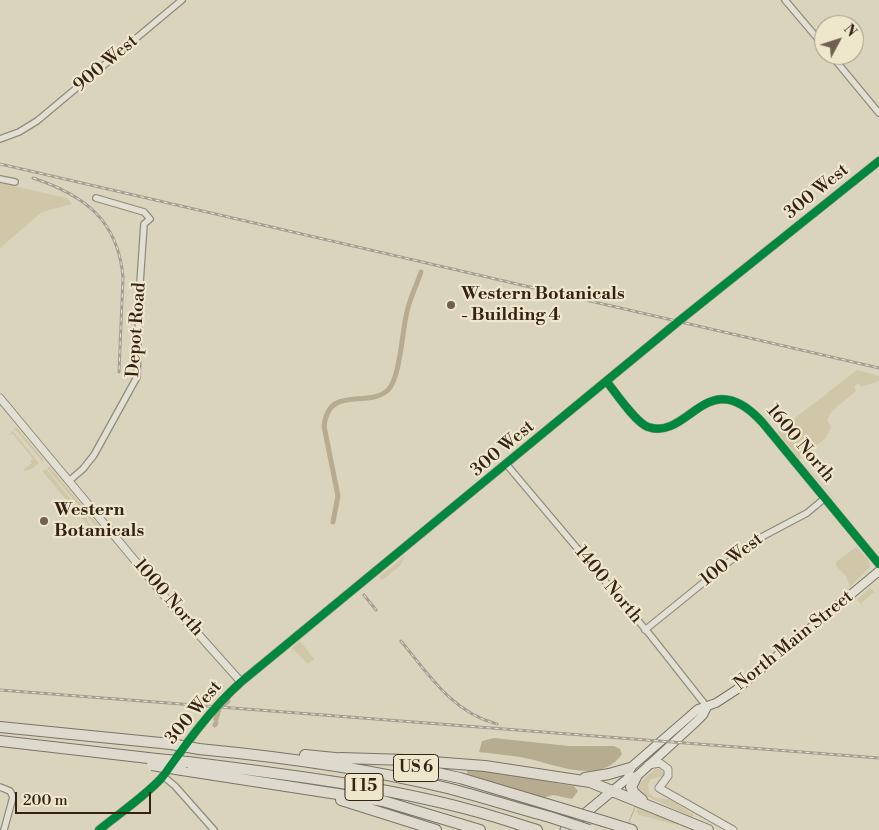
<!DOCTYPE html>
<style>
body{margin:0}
#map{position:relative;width:879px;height:830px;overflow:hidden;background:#dad4bd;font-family:"Libre Bodoni",serif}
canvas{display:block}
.north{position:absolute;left:814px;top:15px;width:50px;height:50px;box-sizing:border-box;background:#efe7cc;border:1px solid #a59883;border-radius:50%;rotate:50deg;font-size:14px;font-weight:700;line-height:20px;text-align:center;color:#362215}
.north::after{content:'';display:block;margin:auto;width:18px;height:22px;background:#6f6050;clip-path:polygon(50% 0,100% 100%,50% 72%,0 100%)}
.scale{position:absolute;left:15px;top:792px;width:136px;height:22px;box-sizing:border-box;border:2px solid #362215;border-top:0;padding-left:6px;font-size:15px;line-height:18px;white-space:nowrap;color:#362215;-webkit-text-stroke:4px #efe7cc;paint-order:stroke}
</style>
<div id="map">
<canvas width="879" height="830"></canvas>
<div class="north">N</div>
<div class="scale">200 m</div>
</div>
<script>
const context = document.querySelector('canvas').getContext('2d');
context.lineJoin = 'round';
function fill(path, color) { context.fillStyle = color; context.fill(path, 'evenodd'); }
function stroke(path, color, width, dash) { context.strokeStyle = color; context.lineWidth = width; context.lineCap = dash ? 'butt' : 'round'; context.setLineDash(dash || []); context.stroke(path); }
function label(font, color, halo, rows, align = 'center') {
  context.font = font + ' "Libre Bodoni",serif'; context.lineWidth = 4.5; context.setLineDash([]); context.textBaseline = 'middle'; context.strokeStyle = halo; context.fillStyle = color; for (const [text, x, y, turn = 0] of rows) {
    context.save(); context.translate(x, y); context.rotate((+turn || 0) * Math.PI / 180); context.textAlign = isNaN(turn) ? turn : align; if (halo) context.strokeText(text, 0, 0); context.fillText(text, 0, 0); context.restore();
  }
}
const green = new Path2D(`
 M0 183 67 198 72 204 42 212 0 248Z
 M857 370 879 376V381L861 387 858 383 854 387 856 391 832 411 827 420 831 427 826 438 799 459 777 432Z
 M14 428H17L44 460 43 462Z
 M13 431 39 463 26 474 32 469 24 471V469L32 463 30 461 33 459 13 434 8 435Z
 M49 466 99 526 97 528 47 468Z
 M46 469 87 519 88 523 96 529 93 531 42 471Z
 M809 470 811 471 853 522Z
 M856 547 868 559 870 567 850 587 846 576 836 566V562Z
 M405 556 400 566 382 580 379 577Z
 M869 589H872L876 594 874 592 861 603 863 607 857 600Z
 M300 641 314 659 308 664 292 648Z
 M656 768 663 771 665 776 651 779 648 784 649 793 655 798 668 799 694 814 692 817 639 793V784Z
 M639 806 683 824C675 827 651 817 639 815L636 811Z`);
const water = new Path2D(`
 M494 738 569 746H614L620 749 622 754C600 786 555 764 525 758 510 755 494 754 479 752L482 741Z
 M467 770 501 773 567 785 574 786 578 791 572 799 553 795 542 798 467 774Z`);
const stream = new Path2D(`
 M629 822 636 805`);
const canal = new Path2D(`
 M333 522 338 496 324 426C329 384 367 409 388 390 401 377 402 327 408 308 411 296 417 284 421 272
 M223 705 228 701
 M216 719 219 709
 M215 725 216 723`);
const minor = new Path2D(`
 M785 0 824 46
 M831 55 879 113
 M0 139 19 132 37 121 182 0
 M0 179 15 182
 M507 465 651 636 707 707
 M69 481 83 469 94 455 137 377 139 298 144 224 150 219 144 212 96 198
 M645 630 756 540 807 513 825 498
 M163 776 175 786 214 830
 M0 787 10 791 13 797 4 830`);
const tertiary = new Path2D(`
 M607 382C616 393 635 422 648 427 689 441 707 362 762 422L879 564
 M0 398 166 598 241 682
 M648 765 660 763 668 769V776L659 788 733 830
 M99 830C116 816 152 791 164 775 188 741 210 710 241 682L679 321 879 161`);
const secondary = new Path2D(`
 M632 778 636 777 696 722 703 715 707 707
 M612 791 628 778 630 768 698 709 716 703 736 690 879 571`);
const primary = new Path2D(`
 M565 830 612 791`);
const motorway = new Path2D(`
 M0 727 171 744
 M0 741 157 759
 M199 749C282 757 366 768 447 788 482 797 516 808 550 817
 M305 755 345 759
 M341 758 406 760 485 766 590 782 708 830
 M188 762C282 774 376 785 467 809 491 815 514 823 537 830
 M400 765 460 778 560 808
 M182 770 383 801 480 830
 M636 777 631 787 634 793 642 800
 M585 778 609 774 630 768
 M341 800 436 830
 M603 821 632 830`);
const rail = new Path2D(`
 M0 164 879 368
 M33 178C84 195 118 220 123 277L119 372
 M364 595 376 610
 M401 641C429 675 452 712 497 724
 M0 690 879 758`);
const motorwayBridge = new Path2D(`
 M171 744 199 749
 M157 759 188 762
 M152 765 182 770
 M560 808 603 821
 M550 817 589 830`);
const cycleway = new Path2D(`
 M607 382C616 393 635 422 648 427 689 441 707 362 762 422L879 564
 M99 830C116 816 152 791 164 775 188 741 210 710 241 682L679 321 879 161`);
const markers = [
 [451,305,5,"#6f6050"],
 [44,521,5,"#6f6050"]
];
const shields = [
 [416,768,45],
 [364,787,38]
];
const shieldNames = [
 ["US 6",416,768],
 ["I 15",364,787]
];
const streetNames = [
 ["900 West",106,64,-40],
 ["300 West",817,192,-39],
 ["Depot Road",137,330,-86],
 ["1600 North",800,444,50],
 ["300 West",503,449,-40],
 ["100 West",732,560,-38],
 ["1400 North",608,585,50],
 ["1000 North",168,598,49],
 ["North Main Street",794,641,-39],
 ["300 West",194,713,-50]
];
const poiNames = [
 ["Western Botanicals",461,295],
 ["- Building 4",461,316],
 ["Western",54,511],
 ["Botanicals",54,532]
];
fill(green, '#d0c6a8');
fill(water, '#b8ac90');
stroke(stream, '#b8ac90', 1);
stroke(canal, '#b8ac90', 5);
stroke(minor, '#918b7d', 8);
stroke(tertiary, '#918b7d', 9);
stroke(secondary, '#7a7367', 10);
stroke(primary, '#7a7367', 11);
stroke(motorway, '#7a7367', 12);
stroke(minor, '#e2dfd3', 5.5);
stroke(tertiary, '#e2dfd3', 7);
stroke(secondary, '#e2dfd3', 8);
stroke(primary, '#ddd9cc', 9);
stroke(motorway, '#ddd9cc', 10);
stroke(rail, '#a49e95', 3);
stroke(rail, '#efe7cc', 1, [4]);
stroke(motorwayBridge, '#7a7367', 12, []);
stroke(motorwayBridge, '#ddd9cc', 10);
stroke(cycleway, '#00873e', 8);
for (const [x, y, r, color] of markers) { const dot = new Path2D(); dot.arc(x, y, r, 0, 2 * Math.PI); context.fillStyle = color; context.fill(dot); stroke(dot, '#efe7cc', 2); }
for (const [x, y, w] of shields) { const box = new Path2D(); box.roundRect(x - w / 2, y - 13.5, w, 27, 4); context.fillStyle = '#efe7cc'; context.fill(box); stroke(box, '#362215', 1); }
label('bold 16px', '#362215', null, shieldNames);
label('18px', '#362215', '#efe7cc', streetNames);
label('bold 18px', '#362215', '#efe7cc', poiNames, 'left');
</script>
